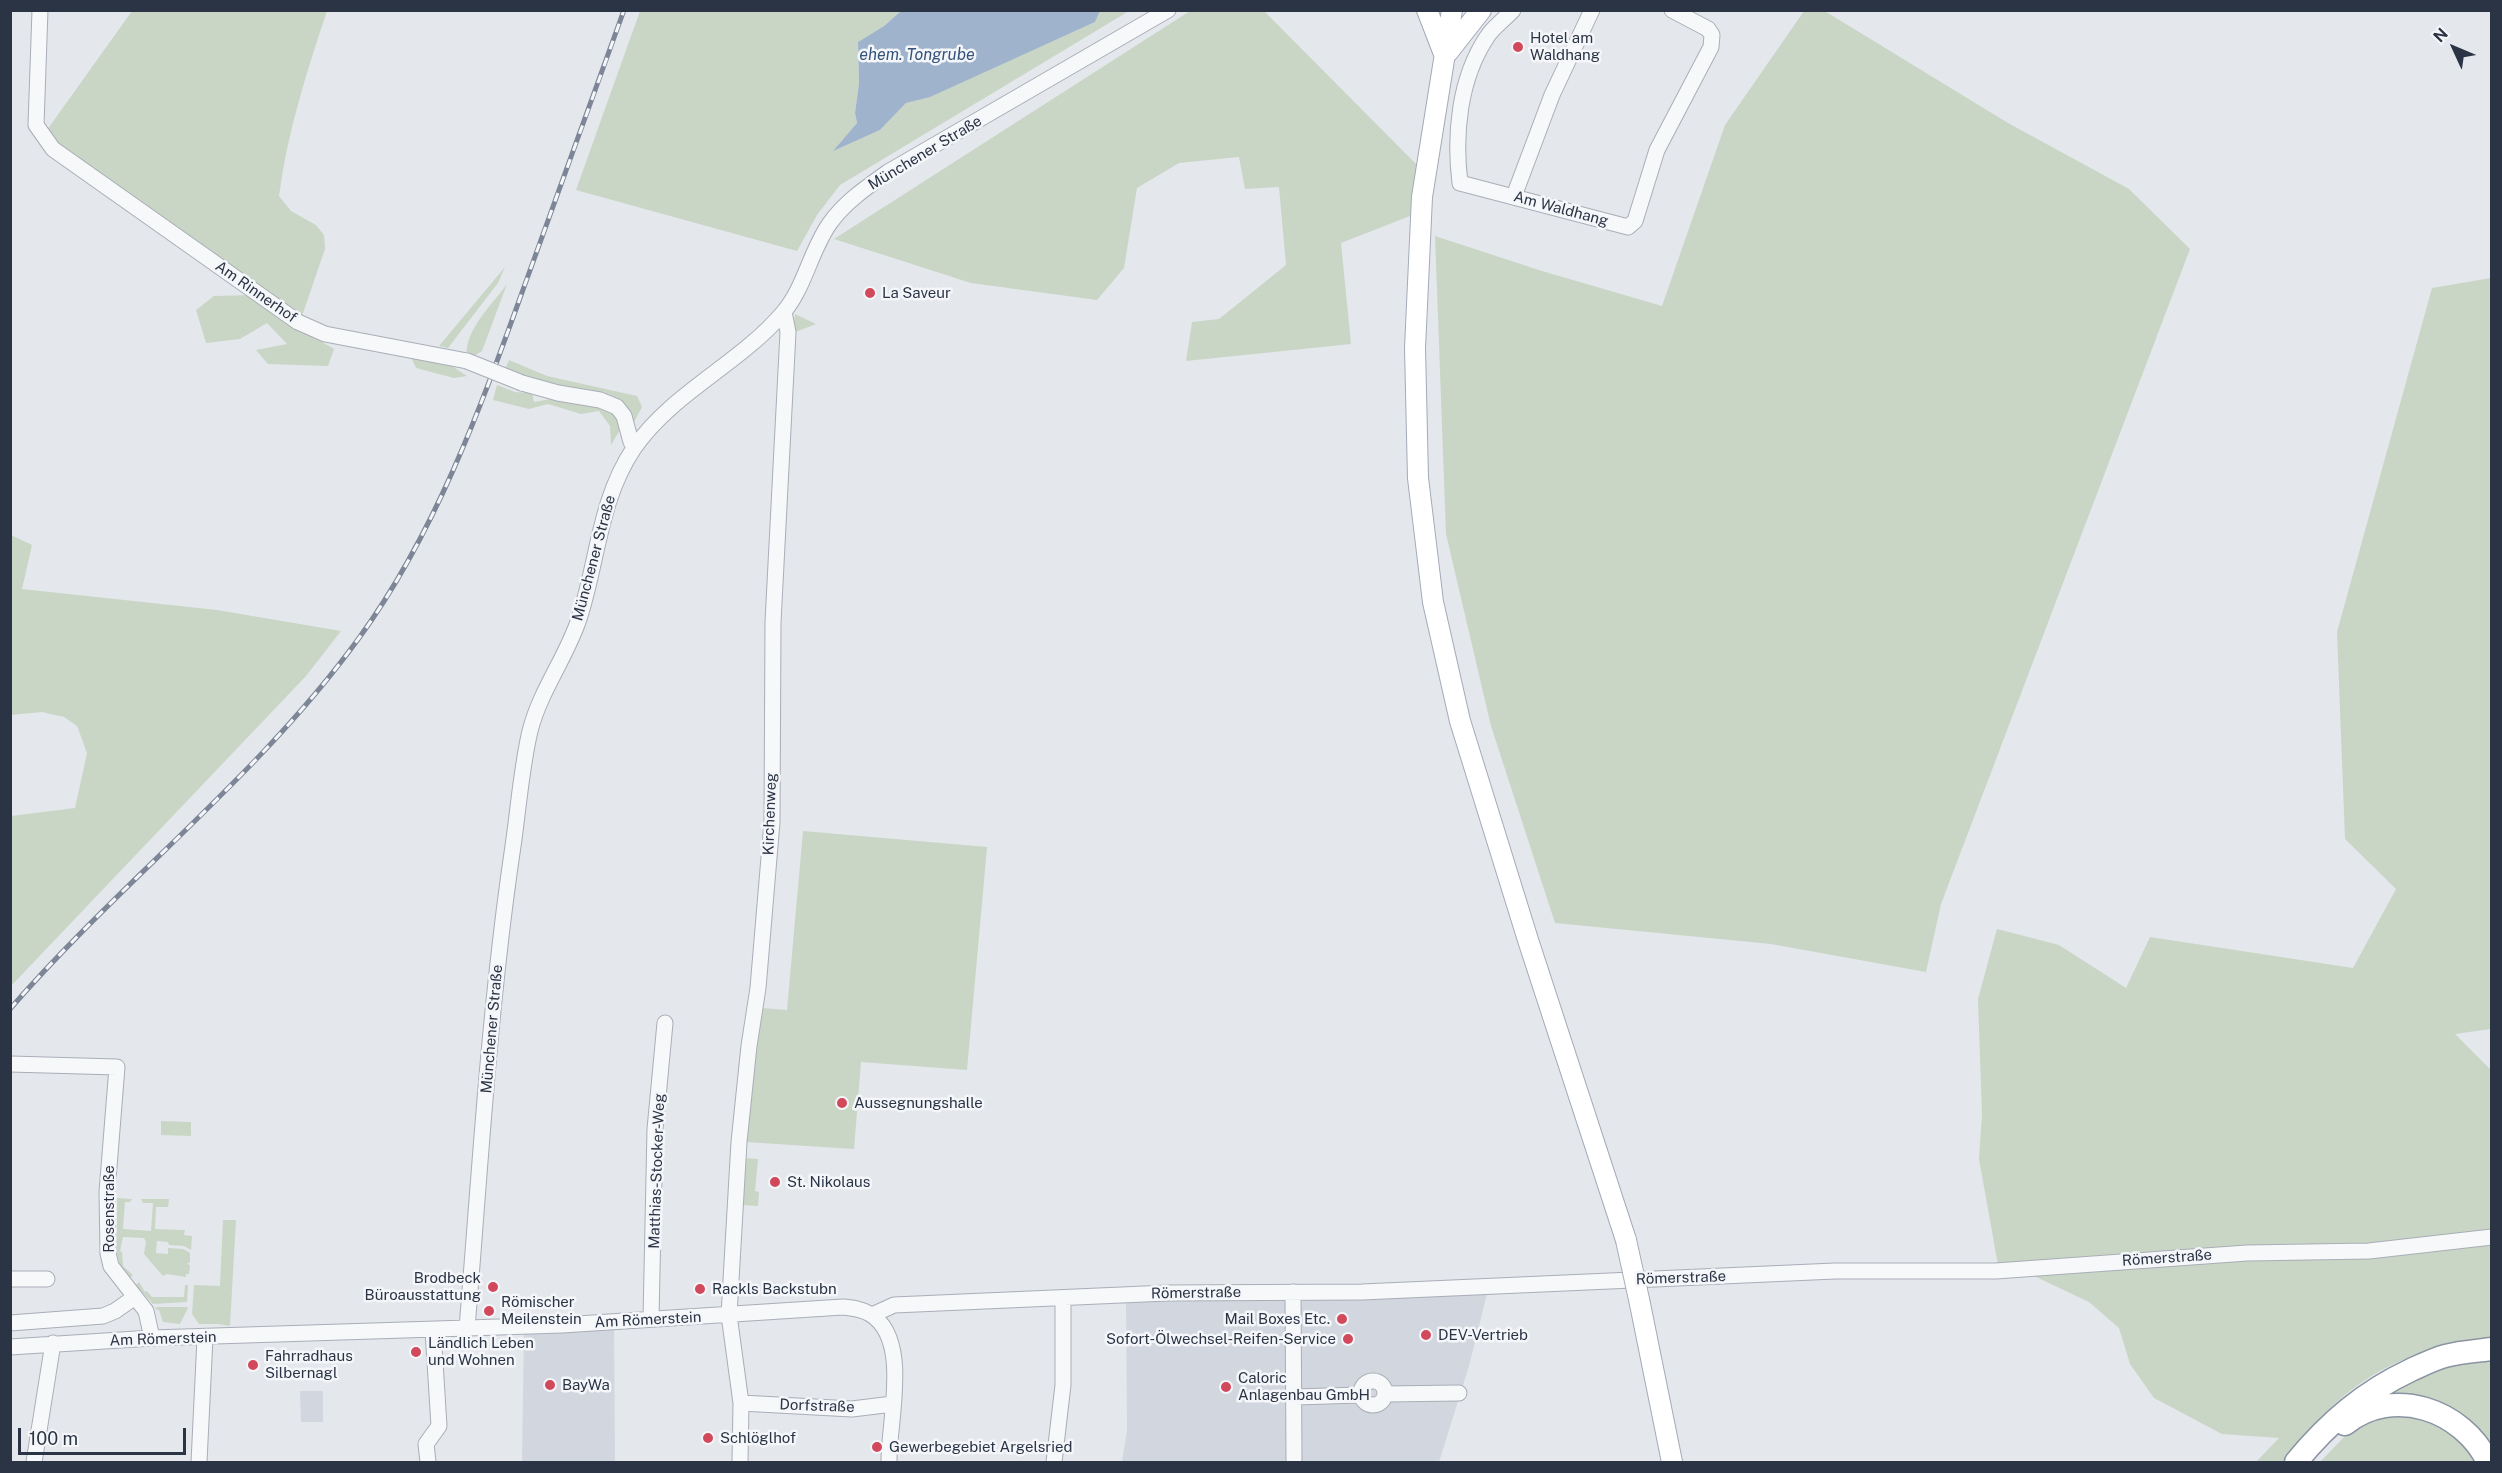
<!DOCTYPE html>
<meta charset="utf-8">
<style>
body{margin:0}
#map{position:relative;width:2502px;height:1473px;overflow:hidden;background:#e4e7ec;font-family:"Public Sans",sans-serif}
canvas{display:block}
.frame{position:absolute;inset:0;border:12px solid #2b3445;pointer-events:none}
.north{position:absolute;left:2424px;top:18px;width:60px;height:60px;-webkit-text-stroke:4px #f4f6f9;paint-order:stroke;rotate:314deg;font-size:16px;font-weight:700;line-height:24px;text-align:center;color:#2b3445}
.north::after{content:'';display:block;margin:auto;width:21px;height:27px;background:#2b3445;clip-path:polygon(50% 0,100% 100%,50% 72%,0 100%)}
.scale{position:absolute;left:18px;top:1428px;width:168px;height:27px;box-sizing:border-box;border:3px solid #2b3445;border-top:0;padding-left:8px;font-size:18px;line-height:21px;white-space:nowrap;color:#2b3445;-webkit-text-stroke:4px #f4f6f9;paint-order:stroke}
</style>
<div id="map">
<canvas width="2502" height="1473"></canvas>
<div class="frame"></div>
<div class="north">N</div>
<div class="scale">100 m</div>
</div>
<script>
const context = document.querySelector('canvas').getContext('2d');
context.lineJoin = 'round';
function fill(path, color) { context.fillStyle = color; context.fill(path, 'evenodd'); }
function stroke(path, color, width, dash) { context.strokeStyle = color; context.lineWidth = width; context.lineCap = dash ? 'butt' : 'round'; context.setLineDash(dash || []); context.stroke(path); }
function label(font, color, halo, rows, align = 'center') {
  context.font = font + ' "Public Sans",sans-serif'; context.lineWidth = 5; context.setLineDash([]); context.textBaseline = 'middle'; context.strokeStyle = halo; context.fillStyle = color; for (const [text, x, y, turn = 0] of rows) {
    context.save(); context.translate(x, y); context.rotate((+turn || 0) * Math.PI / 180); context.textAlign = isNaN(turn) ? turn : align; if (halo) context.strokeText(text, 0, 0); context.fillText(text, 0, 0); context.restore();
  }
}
const built = new Path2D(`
 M1487 1294 1469 1366 1439 1462H1122L1127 1430 1126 1299Z
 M614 1323 615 1462H522L524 1330Z
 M300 1391H323V1422H301Z`);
const green = new Path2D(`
 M1823 10 2008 123 2129 189 2190 249 1941 904 1926 972 1771 944 1555 923 1491 726 1446 534 1435 236 1542 271 1662 306 1725 125 1804 11Z
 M132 11H327C307 71 287 133 279 196L291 211 316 225 324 235 325 249 302 316 58 147 47 130Z
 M640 11H901L884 26 858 42 859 83 855 113 857 123 834 150 880 130 906 103 930 96 1095 22 1100 11H1129L840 185 817 215 797 251 576 190Z
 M1190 11H1264L1418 166 1410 216 1341 243 1351 344 1186 361 1192 322 1219 319 1286 265 1279 187 1245 189 1239 157 1179 163 1137 188 1124 268 1097 300 971 283 834 239Z
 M505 267 498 283 448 348 439 346Z
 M2491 278V1029L2455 1034 2491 1070 2492 1234 2452 1249 2491 1245V1338C2425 1347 2374 1364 2325 1413 2310 1428 2296 1446 2282 1462H2256L2279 1438 2222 1434 2154 1398 2130 1364 2119 1328 2089 1302 2032 1275 1998 1265 1979 1159 1982 1114 1978 999 1997 929 2059 945 2126 988 2150 937 2353 968 2396 889 2345 839 2337 632 2432 288Z
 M507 284 482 351 467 360C462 332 492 305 507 284Z
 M252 295 299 329 334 349 328 366 268 364 256 350 287 344 267 323 240 339 206 343 196 310 214 296Z
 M795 314 816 324 793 333Z
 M409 353 449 364 467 376 454 378 416 368Z
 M509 360 547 376 637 396 642 407 631 428 623 406 522 380 504 372Z
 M497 385 515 392 532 393 534 402 551 399 579 405H606L619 417 621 428 611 445 610 426 599 411 581 414 548 404 529 409 493 400Z
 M11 535 32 545 22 589 217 610 341 631 306 676 11 986V816L75 808 87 753 77 726 64 717 42 712 11 715Z
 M803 831 987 847 967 1070 861 1062 854 1149 746 1142 750 1096 762 1008 787 1010Z
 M161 1121 191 1122V1136L161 1135Z
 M745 1158 758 1159 755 1191 759 1192 758 1206 741 1205Z
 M117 1198 132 1199 130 1202H125L123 1229 151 1231 153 1203H143L141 1199H169L168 1207H156L155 1229 185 1230 184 1235 192 1236 191 1250 184 1246 169 1245 168 1242 157 1241 156 1253 168 1254V1248L183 1249 190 1253V1262L187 1264 190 1265 189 1274H186V1277L167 1274 163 1276 144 1254 146 1242 144 1238 123 1237 120 1251 122 1252 123 1266 133 1275 130 1278 120 1266 117 1253Z
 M223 1220H236L230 1326 218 1324H199L192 1314 194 1285 220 1286Z
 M139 1282 145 1292 147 1291 152 1297H184L185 1285H188L187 1302 153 1304 136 1285Z
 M157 1307H187L188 1308 180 1324 163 1322 159 1310 155 1309Z
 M2491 1356V1457L2481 1440 2369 1399 2423 1371Z
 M2412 1415 2457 1433 2478 1462H2320L2348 1433 2379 1417Z`);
const water = new Path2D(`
 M901 11V10L1100 11 1095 22 930 97 906 103 880 130 833 151 857 123 855 113 859 83 858 42 884 26Z`);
const minor = new Path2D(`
 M40 10 36 125 53 149 298 322 325 334 467 361
 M1513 10C1505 19 1493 27 1487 37 1459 79 1454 135 1460 183L1628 227 1635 221 1657 150 1711 47 1712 35 1708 29 1672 10
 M1514 196 1552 95 1592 10
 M522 383 558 393 600 400 617 407 624 416 631 442 636 445
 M10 1064 117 1067 107 1192 108 1253 111 1266 146 1311 152 1338
 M10 1279H47
 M1293 1292 1294 1462
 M872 1315 894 1305 1167 1293 1362 1292 1835 1271H1996L2247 1253 2369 1251 2492 1237
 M651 1319 655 1129 665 1023
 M10 1323 103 1316 115 1311 135 1297
 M467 1328C480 1170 489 1010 512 853 518 814 521 769 530 731 540 691 566 658 579 619 598 561 599 500 634 448 672 393 739 364 782 314 805 288 810 251 830 223 845 202 867 187 888 172L1168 10
 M10 1347 152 1338 562 1325 843 1307C853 1308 862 1309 870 1314 912 1339 888 1423 889 1462
 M1361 1393a12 12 0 1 1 24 0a12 12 0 1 1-24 0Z
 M1385 1394 1459 1393
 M1295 1397 1360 1395
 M741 1403 852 1409 893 1404
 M34 1462 53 1343
 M199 1462 205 1338
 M428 1462 426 1444 439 1426 433 1330
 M740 1462 741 1403 729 1315 739 1142 749 1046 758 988 772 822 773 622 788 332 784 312
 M1054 1462 1063 1385V1298`);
const major = new Path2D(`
 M1427 10 1444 54
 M1452 10 1422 197 1415 348 1418 478 1433 602 1460 721 1528 940 1626 1240
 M1448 52 1481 10
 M1640 1304 1672 1462`);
const highway = new Path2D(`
 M2345 1424C2393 1385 2463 1410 2488 1462
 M2296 1462C2329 1422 2364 1392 2411 1370 2422 1365 2434 1359 2445 1356 2460 1352 2476 1351 2492 1349`);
const rail = new Path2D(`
 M10 1009C121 881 259 776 359 638 436 532 480 409 524 287 557 195 591 103 624 10`);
const minorBridge = new Path2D(`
 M467 361 522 383`);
const majorBridge = new Path2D(`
 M1626 1240 1640 1304`);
const markers = [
 [1518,47,6,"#d1495b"],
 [870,293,6,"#d1495b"],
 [842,1103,6,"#d1495b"],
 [775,1182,6,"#d1495b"],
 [493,1287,6,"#d1495b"],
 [700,1289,6,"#d1495b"],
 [489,1311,6,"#d1495b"],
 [1342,1319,6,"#d1495b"],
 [1426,1335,6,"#d1495b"],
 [1348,1339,6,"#d1495b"],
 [416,1352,6,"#d1495b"],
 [253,1365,6,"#d1495b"],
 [550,1385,6,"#d1495b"],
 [1226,1387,6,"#d1495b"],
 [708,1438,6,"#d1495b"],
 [877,1447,6,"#d1495b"]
];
const poiNames = [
 ["Hotel am",1530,38],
 ["Waldhang",1530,55],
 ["La Saveur",882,293],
 ["Aussegnungshalle",854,1103],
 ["St. Nikolaus",787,1182],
 ["Brodbeck",481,1278,"right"],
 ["Büroausstattung",481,1295,"right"],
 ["Rackls Backstubn",712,1289],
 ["Römischer",501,1302],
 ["Meilenstein",501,1319],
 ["Mail Boxes Etc.",1330,1319,"right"],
 ["DEV-Vertrieb",1438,1335],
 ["Sofort-Ölwechsel-Reifen-Service",1336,1339,"right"],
 ["Ländlich Leben",428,1343],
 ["und Wohnen",428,1360],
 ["Fahrradhaus",265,1356],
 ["Silbernagl",265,1373],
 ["Caloric",1238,1378],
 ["Anlagenbau GmbH",1238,1395],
 ["BayWa",562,1385],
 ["Schlöglhof",720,1438],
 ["Gewerbegebiet Argelsried",889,1447]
];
const streetNames = [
 ["Münchener Straße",925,153,-31],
 ["Am Waldhang",1561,209,15],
 ["Am Rinnerhof",256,292,35],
 ["Münchener Straße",594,558,-75],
 ["Kirchenweg",770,814,-88],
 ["Münchener Straße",492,1029,-85],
 ["Matthias-Stocker-Weg",657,1171,-88],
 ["Rosenstraße",109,1209,-90],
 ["Römerstraße",2167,1258,-4],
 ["Römerstraße",1681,1278,-2],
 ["Römerstraße",1196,1293,-1],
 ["Am Römerstein",648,1320,-3],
 ["Am Römerstein",163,1339,-2],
 ["Dorfstraße",817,1406,2]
];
const waterNames = [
 ["ehem. Tongrube",917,55]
];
fill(built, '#d2d6de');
fill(green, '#c9d6c5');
fill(water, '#9fb4cc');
stroke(minor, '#a9aeb7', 17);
stroke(major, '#a3abb8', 22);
stroke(highway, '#8b94a3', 25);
stroke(minor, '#f7f8fa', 15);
stroke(major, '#fff', 20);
stroke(highway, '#fff', 22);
stroke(rail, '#7d8696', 5);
stroke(rail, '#f4f6f9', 3, [9]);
stroke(minorBridge, '#a9aeb7', 17, []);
stroke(majorBridge, '#a3abb8', 22, []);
stroke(minorBridge, '#f7f8fa', 15);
stroke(majorBridge, '#fff', 20);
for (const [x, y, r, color] of markers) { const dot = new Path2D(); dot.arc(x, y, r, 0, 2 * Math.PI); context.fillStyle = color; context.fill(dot); stroke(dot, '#f4f6f9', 2); }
label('15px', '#2b3445', '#f4f6f9', poiNames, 'left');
label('15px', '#2b3445', '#f4f6f9', streetNames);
label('italic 16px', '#34527a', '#f4f6f9', waterNames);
</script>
